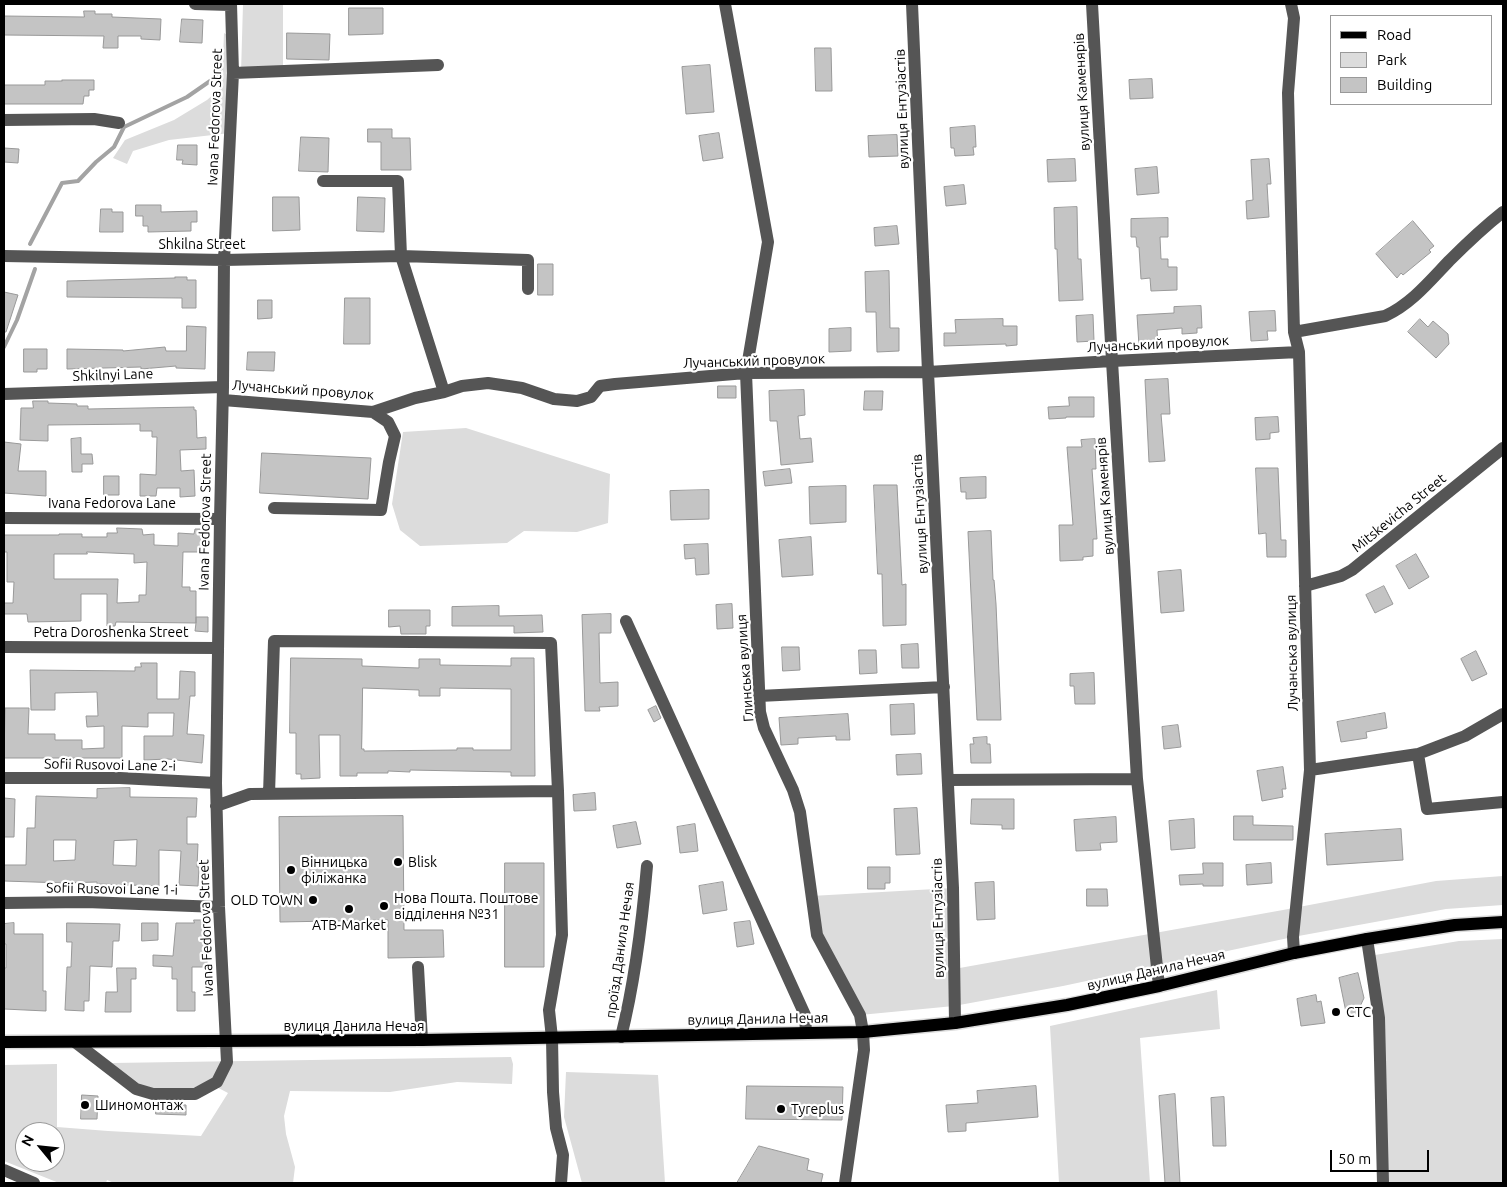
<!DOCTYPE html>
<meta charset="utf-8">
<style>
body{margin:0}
#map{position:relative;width:1507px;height:1187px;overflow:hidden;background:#fff;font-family:Ubuntu,sans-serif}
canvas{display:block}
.frame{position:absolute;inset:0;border:5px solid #000;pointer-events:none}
.legend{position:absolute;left:1330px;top:15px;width:162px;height:90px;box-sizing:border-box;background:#fff;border:1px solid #999;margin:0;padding:6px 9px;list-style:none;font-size:15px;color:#000}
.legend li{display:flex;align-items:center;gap:10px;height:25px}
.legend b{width:25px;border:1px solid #999}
.north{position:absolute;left:15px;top:1122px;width:50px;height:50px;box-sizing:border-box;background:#fff;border:1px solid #999;border-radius:50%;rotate:298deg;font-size:14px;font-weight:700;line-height:20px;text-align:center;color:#000}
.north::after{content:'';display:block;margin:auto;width:18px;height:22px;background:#000;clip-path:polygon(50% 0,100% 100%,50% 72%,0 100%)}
.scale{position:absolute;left:1330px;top:1150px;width:99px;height:22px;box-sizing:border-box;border:2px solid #000;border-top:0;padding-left:6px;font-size:15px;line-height:18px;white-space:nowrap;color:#000;-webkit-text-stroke:4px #fff;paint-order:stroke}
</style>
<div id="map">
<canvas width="1507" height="1187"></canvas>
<div class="frame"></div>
<ul class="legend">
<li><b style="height:6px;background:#000"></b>Road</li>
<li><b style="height:14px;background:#dcdcdc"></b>Park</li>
<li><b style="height:14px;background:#c4c4c4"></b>Building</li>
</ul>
<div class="north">N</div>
<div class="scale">50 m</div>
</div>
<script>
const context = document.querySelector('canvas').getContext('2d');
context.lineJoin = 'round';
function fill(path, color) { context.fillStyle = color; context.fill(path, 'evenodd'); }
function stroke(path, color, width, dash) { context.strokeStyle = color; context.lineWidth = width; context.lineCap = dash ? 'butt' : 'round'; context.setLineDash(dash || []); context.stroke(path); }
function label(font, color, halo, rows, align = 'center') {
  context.font = font + ' Ubuntu,sans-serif'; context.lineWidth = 4.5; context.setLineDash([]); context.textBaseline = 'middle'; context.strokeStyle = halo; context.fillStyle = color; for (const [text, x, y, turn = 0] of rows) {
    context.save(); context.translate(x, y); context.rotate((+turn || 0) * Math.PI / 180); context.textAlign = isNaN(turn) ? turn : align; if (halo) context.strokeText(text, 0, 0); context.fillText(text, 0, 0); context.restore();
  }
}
const green = new Path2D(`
 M243 4H283V71L241 73Z
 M224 33 232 38 230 133 169 140 133 151 127 164 113 158 125 140 174 120 207 100 222 87Z
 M466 428 610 474 608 523 577 532 524 531 507 543 420 546 400 530 392 504 403 432Z
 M1503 876V905L1446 909 1293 937 1063 986 954 1006 860 1015 822 947 811 896 953 888 954 969 1283 910 1436 881Z
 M1503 939V1183H1383L1369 956 1459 941Z
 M1217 990 1220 1029 1140 1038 1150 1183H1059L1050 1026Z
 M511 1057 513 1064 512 1084 457 1082 390 1092 290 1091 284 1116 286 1134 295 1167 293 1183H114L107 1180 106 1183H59L4 1161V1065L57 1064V1127L108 1131 201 1136 228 1093 207 1082 191 1089H153L141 1085 112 1063ZM25 1132H55V1162H25Z
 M566 1072 658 1075 665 1183H582L564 1117Z`);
const stream = new Path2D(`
 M30 244 62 183 78 181 96 162 114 147 124 127 187 97 213 79 221 68
 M4 347 17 320 35 269`);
const building = new Path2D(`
 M349 8H383V34L349 35Z
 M84 11H95V14H112V17L161 19 160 40 141 39V36H118V48H103L104 36 4 35V16L84 17Z
 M182 19 203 20 202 43 180 42Z
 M287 33 330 34 329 60 287 59Z
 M815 48H831L832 91H816Z
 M710 65 714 112 686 114 682 67Z
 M1152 79 1153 98 1130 99 1129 80Z
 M62 80H94V90H89V96H84L83 104H4V85H45V81H62Z
 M975 126 976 147H973L974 155 955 156 954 148H951L950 128Z
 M368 129H392V138H410L411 170H381V142H368Z
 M719 133 723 158 703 161 699 136Z
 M897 135 898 156 869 157 868 136Z
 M301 137 329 138 328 172 299 171Z
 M178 145H197V165L182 164 183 160H177Z
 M4 148 19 149 18 163 4 162Z
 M1075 159 1076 181 1048 182 1047 160Z
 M1269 159 1271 184H1267L1269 217 1247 219 1246 201 1253 200 1251 160Z
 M1157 167 1159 193 1137 195 1135 169Z
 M964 185 966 204 946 206 944 187Z
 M273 197H299L300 230 273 231Z
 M358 197 385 198 384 232 357 231Z
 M136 205H161V212L197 211V222H191V231L148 232V226H143V216H136Z
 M1077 207 1078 259H1081L1083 300 1059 301 1057 249H1055L1054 208Z
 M101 209H112V212H123V232H100Z
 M1168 218V237H1160L1161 259H1168V267H1177V290L1151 291 1150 278 1141 279 1139 247H1137L1136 237H1131V219Z
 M1413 221 1434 246 1429 250 1431 252 1403 275 1401 273 1397 278 1376 254Z
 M897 226 899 244 875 246 874 228Z
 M538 264H553V295H538Z
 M889 271 890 328H899V351L877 352 876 312H866L865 272Z
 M175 277H187V280H196V308H182V298L67 297V281L175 278Z
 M4 292 18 295 6 332H4Z
 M345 298H370V344H344Z
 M258 300H272V318L258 319Z
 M1201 306 1202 328H1197V333L1182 334V328L1157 330 1158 345 1139 346 1137 315 1174 313V307Z
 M1275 311 1276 331H1267L1268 340 1251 341 1249 312Z
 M1093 315 1094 341 1077 342 1076 316Z
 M1003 319V326H1017V345L1006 346V344L944 346V333H956L955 320Z
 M1420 319 1428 327 1433 321 1448 334 1449 344 1436 358 1408 332Z
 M187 326 206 327 205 369 176 368V366L141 369V367L67 369V349L123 350V351L165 347 166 351H186Z
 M851 328V351L829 352V329Z
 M24 349H47V369H37V372H24Z
 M248 352H275L274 371 247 370Z
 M1168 379 1170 414H1161L1165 461 1149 462 1145 380Z
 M718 386H736V398H718Z
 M804 390 805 415 798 416 800 439 811 438 813 462 781 465 777 421H770L769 391Z
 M865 391H883L882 410H864Z
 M1069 397H1094V417H1066V418L1049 419 1048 407 1069 406Z
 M33 401H48V403L77 404V406H88V409L194 407V410H196L197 438 206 437V449L180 450 181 471 194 470 195 496 180 497V488H157L156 496H140V474L156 475 157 437H152V431H140V424L48 425V441L20 440 21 408H33Z
 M1278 417 1279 432 1270 433V439L1256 440 1255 418Z
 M81 438V454H92L93 464H82V472H72L71 439Z
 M1095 439 1096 469H1092L1097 539H1093V556L1083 557V560L1060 561 1059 525H1073L1067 447H1082L1081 440Z
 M4 442 21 444 18 471H46V496L4 493Z
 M262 453 371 458 368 499 260 493Z
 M1256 468H1278L1281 540H1286V557H1267L1266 533 1259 534Z
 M790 469 792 483 765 486 763 472Z
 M104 476H119V495H104Z
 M986 477V498L966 499V492H961L960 478Z
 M874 485H897L902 585 906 584V625L883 626 882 574H878Z
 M846 486V522L810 524 809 487Z
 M709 490V519L671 520 670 491Z
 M117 528 142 529 143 535 154 534V545L178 546V533L194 534 195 529H205V552H183L182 587H190V591H196V623V617H208V632L195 631 196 623 116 622 115 626H107V594H81V621L28 622 27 614H4V603H13L14 582H7V552H4V535H59V534H82V537H107V533H117ZM87 552 134 554V563L147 562 146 595H139V602L117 603 118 579H54V554H87Z
 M991 531 993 580H994L996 604 1001 720H977L968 532Z
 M811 537 813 575 782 577 779 540Z
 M708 544 709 574 696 575 695 558 685 559 684 545Z
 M1416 554 1429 577 1409 589 1396 566Z
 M1181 570 1184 611 1161 613 1158 572Z
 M1384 586 1393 604 1375 613 1366 595Z
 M732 604 733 628 717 629 716 605Z
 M499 606V616L542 615 543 632 514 633V626H452V607Z
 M389 610H430V626H426V634H401L400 626 389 627Z
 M611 614V633H599L600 683 618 682V706L599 707 600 711H585L582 615Z
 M918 644 919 668H902L901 645Z
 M782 647H799L800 670 783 671Z
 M859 650H876L877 673 860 674Z
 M1476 651 1487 674 1472 681 1461 659Z
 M291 658 362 659V666L419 668V659H440V665L511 666V658H534L535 776H511V772L410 770V772L388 771V773H357V776H340V735H319L320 778 301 779V774H296V733H290ZM363 688 419 690V696H440V688L511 689V750H473V748H457V750L364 751V749H362Z
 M141 663H157V699H179L180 671 195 672V696H190L187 734 204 735 202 763 168 759 144 760V736H173L174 713H148V727L122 726V758H4L5 708H29L28 734H55V740H82V749L104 748V726L87 727 86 716H98L97 692 55 693V710H31L30 670 135 671V667H141Z
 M1094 673 1095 704H1075L1074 686H1070V674Z
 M914 704 915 734 891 735 890 705Z
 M656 706 661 718 654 722 648 710Z
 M1385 713 1387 728 1366 732 1367 738 1341 742 1337 722Z
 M848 714 850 740H836V736L798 738V744L781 745 779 718Z
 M1178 725 1181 747 1164 749 1162 727Z
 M987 737V744H990L991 763H971L970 744H974L973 738Z
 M921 754 922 774 897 775 896 755Z
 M1283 767 1286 789H1282L1283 797 1262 801 1257 771Z
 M130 788V797L197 798 196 817H187V844H198L197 867H199L198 886 179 885 181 851 159 850V886L97 884V882L64 883 4 881V865H26L27 828H35L36 796 97 798V789ZM54 840H76L75 860 54 861ZM137 840 136 866 113 865 114 841Z
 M595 793 596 810 574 811 573 795Z
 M4 798 15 799 14 837H4Z
 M972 799H1014V829H1002V825L971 824Z
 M917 808 920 854 896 855 894 809Z
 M403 816 404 930H443L444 957 388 958V920L280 922 279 817Z
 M1234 816H1253V825L1293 826V840H1234Z
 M1116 817 1117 842 1100 843 1101 850 1076 851 1074 820Z
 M1194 819 1195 848 1171 850 1169 821Z
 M636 822 641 844 617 848 613 826Z
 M695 824 698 851 680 853 677 827Z
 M1401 829 1403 860 1327 865 1325 834Z
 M505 863H544V967H505Z
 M1203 863H1223V886H1203V884L1180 885 1179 875 1203 874Z
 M1271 863 1272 883 1247 885 1246 865Z
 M868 867H890V883H885V889H868Z
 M723 882 727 910 703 914 699 886Z
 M994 882 995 919 977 920 975 883Z
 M1087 889H1107L1108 906H1087Z
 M194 920H207L206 932H204V954H207V967H192V992H195V1011H177V979H172V967L153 966V955L173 956 176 923H194Z
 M750 921 754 944 737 947 734 923Z
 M14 923V934H43V991H46V1011L4 1009V968H6V944H4V924Z
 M67 923 120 924 119 941H113L112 967 90 966 89 1001H84V1011L65 1010 67 967H71L72 942H67Z
 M142 923H158V940L142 941Z
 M117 968H136V979H131V1012H105L106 992H117Z
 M1358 973 1364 998 1356 1015 1347 1017 1339 978Z
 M1316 995 1317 1002 1321 1001 1325 1023 1301 1026 1297 999Z
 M747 1086 843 1087 842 1120 746 1119Z
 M1036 1086 1038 1117 966 1123V1131L948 1132 946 1105 978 1103 977 1091Z
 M1175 1094 1180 1183H1165L1159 1096Z
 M82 1095 98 1096 97 1119H81Z
 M1224 1097 1226 1146H1213L1211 1098Z
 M156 1104 186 1105V1115L156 1114Z
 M759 1146 809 1159 807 1170 823 1174 821 1183H737Z`);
const minor = new Path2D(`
 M195 4 231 5
 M725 4 768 242 746 373 760 712 764 728 793 790 800 812 817 935 860 1015 863 1032 864 1050 845 1183
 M912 4 928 372 953 888 955 1023
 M1092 4 1112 361 1137 779 1159 986
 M1291 4 1294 18 1288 93 1294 332 1299 352 1310 770 1293 937 1294 953
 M233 73 438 65
 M4 120 94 119 119 123
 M323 181H398L401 256 444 392
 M4 256 224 260 401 256 528 260V289
 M1294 332 1385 316C1411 304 1429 282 1449 261 1466 244 1484 227 1503 212
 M4 394 223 387
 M223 400 373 412 415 398 444 392 462 386 488 383 522 388 554 399 577 401 591 397 600 386 615 384 746 373 928 372 1112 361 1299 352
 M274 508 381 510 389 462 395 436 388 422 373 412
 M4 518 220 519
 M1305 586 1341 576 1352 570 1503 448
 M626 621 805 1015 806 1033
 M4 647 218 648
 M759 696 944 687
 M1418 754 1427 809 1503 802
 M1310 770 1418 754 1465 736 1503 714
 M4 778H120L216 783
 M948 780 1137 779
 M269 794 274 641 551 643 558 791 562 935 549 1010 552 1038 553 1092 556 1128 563 1155 561 1183
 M216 806 250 794 558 791
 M4 903 86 902 219 907
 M1367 939 1379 1018 1383 1183
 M418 967 422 1040
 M621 1037C635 981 642 924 647 866
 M75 1042 136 1089 153 1094H195L217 1082 227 1062 219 907 216 783 220 519 223 387 224 260 233 73 231 4
 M4 1170 34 1183`);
const major = new Path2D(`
 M4 1042 422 1040 863 1032 955 1023 1067 1005 1159 986 1294 953 1367 939 1455 925 1503 922`);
const markers = [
 [398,862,5,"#000"],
 [291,870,5,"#000"],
 [313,900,5,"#000"],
 [384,906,5,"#000"],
 [349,909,5,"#000"],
 [1336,1012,5,"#000"],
 [85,1105,5,"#000"],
 [781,1109,5,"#000"]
];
const streetNames = [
 ["вулиця Каменярів",1082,92,-93],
 ["вулиця Ентузіастів",902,109,-92],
 ["Ivana Fedorova Street",215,117,-88],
 ["Shkilna Street",202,244],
 ["Лучанський провулок",1158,344,-3],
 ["Лучанський провулок",754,361,-2],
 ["Shkilnyi Lane",113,375,-2],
 ["Лучанський провулок",303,390,4],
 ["вулиця Каменярів",1105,496,-94],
 ["Ivana Fedorova Lane",112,503],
 ["Mitskevicha Street",1399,513,-39],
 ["вулиця Ентузіастів",920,514,-93],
 ["Ivana Fedorova Street",205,522,-89],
 ["Petra Doroshenka Street",111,632],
 ["Лучанська вулиця",1292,653,-91],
 ["Глинська вулиця",745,668,-94],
 ["Sofii Rusovoi Lane 2-i",110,765,1],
 ["Sofii Rusovoi Lane 1-i",112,889,1],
 ["вулиця Ентузіастів",938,918,-91],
 ["Ivana Fedorova Street",206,928,-92],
 ["проїзд Данила Нечая",620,950,-82],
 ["вулиця Данила Нечая",1156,970,-13],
 ["вулиця Данила Нечая",758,1019,-1],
 ["вулиця Данила Нечая",354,1026]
];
const poiNames = [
 ["Вінницька",301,862],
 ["філіжанка",301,878],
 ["Blisk",408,862],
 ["Нова Пошта. Поштове",394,898],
 ["відділення №31",394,914],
 ["OLD TOWN",303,900,"right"],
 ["ATB-Market",349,925,"center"],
 ["СТС",1346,1012],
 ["Шиномонтаж",95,1105],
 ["Tyreplus",791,1109]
];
fill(green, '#dcdcdc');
stroke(stream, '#a3a3a3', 4);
fill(building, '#c4c4c4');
stroke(building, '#999', 1);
stroke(major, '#dbdbdb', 15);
stroke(minor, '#555', 12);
stroke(major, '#000', 12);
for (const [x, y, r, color] of markers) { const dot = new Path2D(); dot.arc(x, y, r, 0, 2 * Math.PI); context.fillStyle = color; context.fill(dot); stroke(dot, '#fff', 2); }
label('14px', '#000', '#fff', streetNames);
label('14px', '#000', '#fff', poiNames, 'left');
</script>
